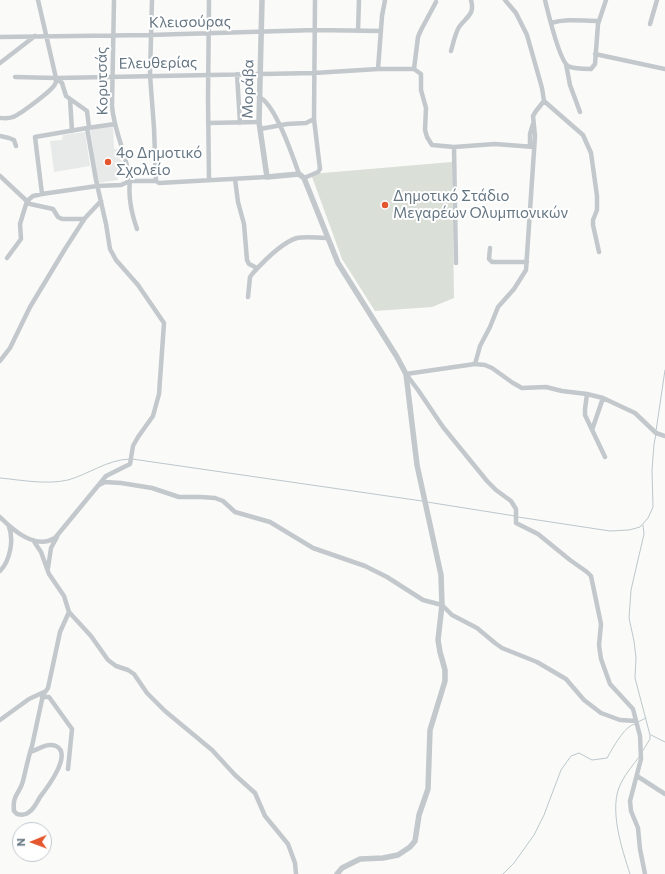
<!DOCTYPE html>
<meta charset="utf-8">
<style>
body{margin:0}
#map{position:relative;width:665px;height:874px;overflow:hidden;background:#fafaf8;font-family:Commissioner,sans-serif}
canvas{display:block}
.north{position:absolute;left:12px;top:822px;width:40px;height:40px;box-sizing:border-box;background:#fff;border:1px solid #c1c8cd;border-radius:50%;rotate:269deg;font-size:11px;font-weight:700;line-height:16px;text-align:center;color:#657683}
.north::after{content:'';display:block;margin:auto;width:14px;height:18px;background:#e4572e;clip-path:polygon(50% 0,100% 100%,50% 72%,0 100%)}
</style>
<div id="map">
<canvas width="665" height="874"></canvas>
<div class="north">N</div>
</div>
<script>
const context = document.querySelector('canvas').getContext('2d');
context.lineJoin = 'round';
function fill(path, color) { context.fillStyle = color; context.fill(path, 'evenodd'); }
function stroke(path, color, width, dash) { context.strokeStyle = color; context.lineWidth = width; context.lineCap = dash ? 'butt' : 'round'; context.setLineDash(dash || []); context.stroke(path); }
function label(font, color, halo, rows, align = 'center') {
  context.font = font + ' Commissioner,sans-serif'; context.lineWidth = 4; context.setLineDash([]); context.textBaseline = 'middle'; context.strokeStyle = halo; context.fillStyle = color; for (const [text, x, y, turn = 0] of rows) {
    context.save(); context.translate(x, y); context.rotate((+turn || 0) * Math.PI / 180); context.textAlign = isNaN(turn) ? turn : align; if (halo) context.strokeText(text, 0, 0); context.fillText(text, 0, 0); context.restore();
  }
}
const built = new Path2D(`
 M113 126 114 149H120L123 172 116 174 118 180 98 183 90 129Z
 M85 132 90 166 54 172 50 141 62 140 63 135Z`);
const green = new Path2D(`
 M452 162 454 298 432 307 375 311 342 259 311 174Z`);
const stream = new Path2D(`
 M656 431 665 370
 M132 459 422 501
 M0 478C22 480 46 485 68 480 89 474 107 460 129 459
 M427 502 515 516
 M518 517 610 531 629 530 640 527 648 518 653 507 652 470 654 444 656 434
 M638 722 646 718
 M651 735 665 742
 M642 752 650 739V735L635 678 636 658 634 641 629 618 631 590 644 534 643 525
 M503 874 514 863 534 835 544 815 561 770 571 756 579 753 592 760 607 758C613 748 624 726 635 724
 M630 874C622 849 608 808 621 783 626 773 633 765 639 757`);
const minor = new Path2D(`
 M38 0 56 78 62 83 66 96 87 111 89 127
 M114 0 112 106C114 132 127 155 130 181H156
 M152 0 150 75 154 128 156 181 159 183 267 177
 M209 0 208 99 209 180
 M545 0C548 12 559 60 568 66 574 69 584 69 591 69L595 64 598 24 606 0
 M551 23C567 18 582 21 598 21
 M650 24 657 0
 M358 31 359 0
 M0 37 149 35 315 30 381 31
 M451 51C453 44 455 34 459 27 467 16 475 15 471 0
 M595 54 665 69
 M0 63 35 36
 M566 64 570 85 580 112
 M378 69 382 16 385 0
 M414 69 418 37 421 30 436 2
 M237 74 240 123
 M56 78 314 73 378 69H414L421 74V90L426 108 425 130 427 137 432 145 454 147 495 144 534 147
 M259 97C275 103 293 157 299 174
 M70 99 72 131
 M544 101 583 135 591 153 597 196V210L593 220V225L599 252
 M0 118C4 118 8 119 13 117 19 115 53 90 55 84 56 83 56 79 56 78L15 77
 M208 123 259 122
 M260 129 287 124 306 123 314 119 315 0
 M0 136 9 138 14 140 16 146
 M530 146V134L533 124
 M454 147 456 263
 M0 176 30 204 53 209 58 217 62 219H84
 M304 178 318 172 320 169 314 119
 M235 179 238 202 244 224 247 260 249 264 257 268
 M42 194 35 137 87 128 115 124
 M490 248 489 259 492 262H527
 M7 258 21 239 20 224 27 201 33 196 42 194 97 186 121 185 130 181C128 197 132 215 137 229
 M248 297 250 277 253 273C263 262 283 242 297 238 306 236 318 238 328 238
 M0 361 10 348 30 307 65 249 85 218 101 201
 M475 364 480 346 490 327 498 307 514 289 526 270 535 136 533 116 536 111 544 101 542 88 527 35 516 13 505 0
 M406 374 418 390 443 427 487 481 496 490 511 501 516 509V523L538 534 570 560 587 572 591 576 601 624 599 645 601 659 610 684 633 709 640 736 641 759 630 801 631 811 638 828 640 849 645 874
 M406 374 475 364 485 365 492 368 513 383 522 388 546 387 562 391 587 394 603 398 635 413 656 433 665 436
 M587 394 585 409V415L605 457
 M592 430 603 398
 M99 485 105 482 121 483 152 488 179 497H201L215 498 223 501 235 512 270 522 313 548 365 566 387 577 423 600 442 605 452 615 477 628 495 643 502 648 537 662 566 679 584 700 601 713 620 720 636 721
 M0 517C13 530 35 550 55 538L106 476 130 464 133 446 138 437 153 416 159 394 164 323 138 285 116 260 110 249 106 224 96 180 87 128
 M33 540 41 552 49 574 64 596 69 612 91 636 108 660 116 666 128 670 134 674 147 693 165 711 212 750 235 775 255 793 265 816 288 844 295 863 296 874
 M48 568 51 548 57 537
 M0 571C10 561 14 540 9 527
 M42 697H49L72 729 68 769
 M0 720 29 699 44 692
 M30 752C38 750 47 742 56 746 73 754 47 788 40 797 37 802 34 809 29 812 26 815 21 815 17 814L14 811C12 794 20 794 23 781 26 769 28 758 32 746L43 695 48 688 60 632 69 612
 M637 776 665 794`);
const tertiary = new Path2D(`
 M262 0 259 122 267 177 299 174 304 178 338 263 397 357 406 374 417 465 441 575 442 605 438 640 440 652 445 670V681L430 730 428 789 419 815 415 841 410 847 398 855 383 858 360 859 342 868 337 874`);
const markers = [
 [108,162,4,"#e4572e"],
 [385,205,4,"#e4572e"]
];
const streetNames = [
 ["Κλεισούρας",190,22,-1],
 ["Ελευθερίας",158,63,-1],
 ["Κορυτσάς",102,81,-91],
 ["Μοράβα",248,89,-89]
];
const poiNames = [
 ["4ο Δημοτικό",116,153],
 ["Σχολείο",116,170],
 ["Δημοτικό Στάδιο",393,196],
 ["Μεγαρέων Ολυμπιονικών",393,213]
];
fill(built, '#e8e9e9');
fill(green, '#dadfd7');
stroke(stream, '#bbc7cb', 1);
stroke(minor, '#c3c8cc', 4.5);
stroke(tertiary, '#c3c8cc', 5.5);
for (const [x, y, r, color] of markers) { const dot = new Path2D(); dot.arc(x, y, r, 0, 2 * Math.PI); context.fillStyle = color; context.fill(dot); stroke(dot, '#fff', 1.5); }
label('15px', '#657683', '#fff', streetNames);
label('15px', '#657683', '#fff', poiNames, 'left');
</script>
